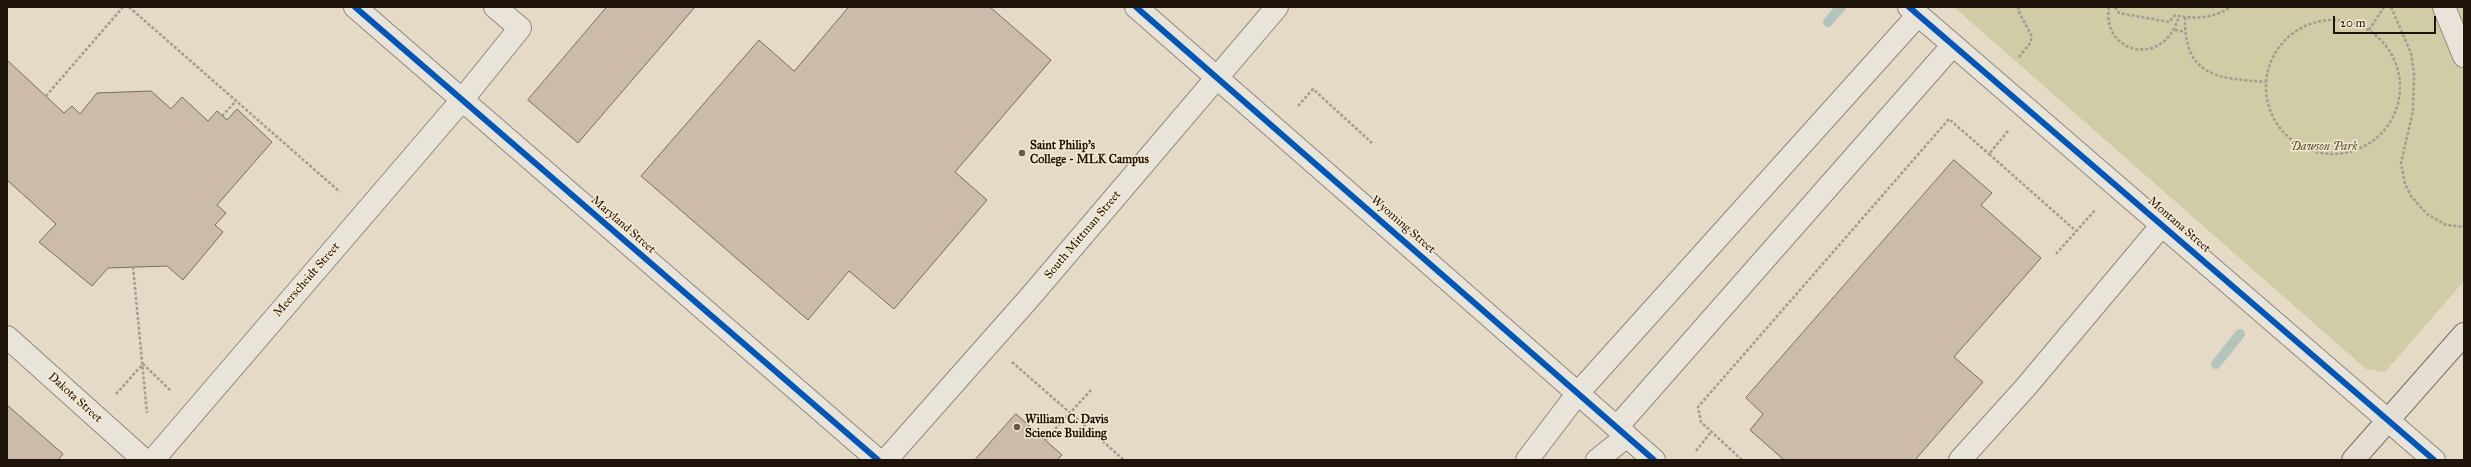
<!DOCTYPE html>
<style>
body{margin:0}
#map{position:relative;width:2471px;height:467px;overflow:hidden;background:#e4dac5;font-family:"IM FELL Great Primer",serif}
canvas{display:block}
.frame{position:absolute;inset:0;border:8px solid #1f1409;pointer-events:none}
.scale{position:absolute;left:2333px;top:16px;width:103px;height:18px;box-sizing:border-box;border:2px solid #1f1409;border-top:0;padding-left:5px;font-size:12px;line-height:14px;white-space:nowrap;color:#1f1409;-webkit-text-stroke:3px #f6ead1;paint-order:stroke}
</style>
<div id="map">
<canvas width="2471" height="467"></canvas>
<div class="frame"></div>
<div class="scale">20 m</div>
</div>
<script>
const context = document.querySelector('canvas').getContext('2d');
context.lineJoin = 'round';
function fill(path, color) { context.fillStyle = color; context.fill(path, 'evenodd'); }
function stroke(path, color, width, dash) { context.strokeStyle = color; context.lineWidth = width; context.lineCap = dash ? 'butt' : 'round'; context.setLineDash(dash || []); context.stroke(path); }
function label(font, color, halo, rows, align = 'center') {
  context.font = font + ' "IM FELL Great Primer",serif'; context.lineWidth = 3; context.setLineDash([]); context.textBaseline = 'middle'; context.strokeStyle = halo; context.fillStyle = color; for (const [text, x, y, turn = 0] of rows) {
    context.save(); context.translate(x, y); context.rotate((+turn || 0) * Math.PI / 180); context.textAlign = isNaN(turn) ? turn : align; if (halo) context.strokeText(text, 0, 0); context.fillText(text, 0, 0); context.restore();
  }
}
const green = new Path2D(`
 M1954 7H2464V281L2385 372 2366 369Z`);
const stream = new Path2D(`
 M1828 22 1841 7
 M2216 364 2240 334`);
const building = new Path2D(`
 M607 7H695L578 143 528 100Z
 M849 7H990L1051 60 955 172 987 200 894 309 849 271 808 320 641 176 759 40 794 71Z
 M7 60 64 113 72 106 80 114 97 93 151 91 171 109 182 97 208 121 217 111 227 120 237 109 272 142 217 205 226 213 215 225 223 232 183 280 167 266 108 268 92 286 39 242 56 224 7 180Z
 M1954 160 1992 193 1981 205 2041 258 1954 357 1983 382 1915 460H1784L1750 430 1763 414 1746 398Z
 M7 405 63 454 58 460H7Z
 M1016 414 1062 455 1057 460H975Z`);
const path = new Path2D(`
 M129 7 340 192
 M2109 7C2101 53 2164 70 2179 16
 M2115 7 2119 13 2169 22 2175 15C2194 20 2214 18 2231 7
 M2391 7 2411 53 2414 73 2413 111 2401 163 2405 184 2411 196 2427 214 2446 225 2464 227
 M2185 17C2184 77 2217 78 2265 82
 M2266 87a67 67 0 1 1 134 0a67 67 0 1 1-134 0Z
 M2175 30 2185 32
 M2369 30 2384 7
 M2019 57 2029 45 2032 37 2018 10 2019 7
 M46 96 123 7
 M1298 106 1313 89 1372 143
 M222 116 236 101
 M2008 131 1989 154 2076 231
 M2056 254 2096 209
 M133 267 147 413
 M1012 362 1124 460
 M116 394 143 364 171 391
 M1045 440 1091 390
 M1696 451 1711 432
 M1742 460 1701 422 1698 407 1949 119 1989 154`);
const minor = new Path2D(`
 M355 7 878 460
 M1136 7 1654 460
 M1909 7 2434 460
 M2444 7 2464 56
 M7 337 144 460
 M1617 427 1953 45
 M153 460 462 100 520 28 495 7
 M886 460 1031 296 1277 7
 M1527 460 1578 393 1918 15
 M1597 460 1627 436
 M1960 460 2025 388 2162 225`);
const major = new Path2D(`
 M2353 460 2464 334`);
const cycleway = new Path2D(`
 M355 7 878 460
 M1136 7 1654 460
 M1909 7 2434 460`);
const markers = [
 [1022,153,4,"#64594b"],
 [1017,427,4,"#64594b"]
];
const poiNames = [
 ["Saint Philip's",1030,146],
 ["College - MLK Campus",1030,160],
 ["William C. Davis",1025,420],
 ["Science Building",1025,434]
];
const parkNames = [
 ["Dawson Park",2324,147]
];
const streetNames = [
 ["Maryland Street",623,225,41],
 ["Wyoming Street",1403,225,41],
 ["Montana Street",2179,225,41],
 ["South Mittman Street",1083,235,-50],
 ["Meerscheidt Street",307,280,-49],
 ["Dakota Street",75,398,42]
];
fill(green, '#cfcca6');
stroke(stream, '#b4c4bd', 10);
fill(building, '#cbbba8');
stroke(building, '#746d61', 1);
stroke(minor, '#8f887b', 24);
stroke(major, '#746d61', 24);
stroke(path, '#a29d94', 2.5, [3, 2]);
stroke(minor, '#e9e4d9', 22);
stroke(major, '#e5dfd3', 22);
stroke(cycleway, '#0057b8', 6);
for (const [x, y, r, color] of markers) { const dot = new Path2D(); dot.arc(x, y, r, 0, 2 * Math.PI); context.fillStyle = color; context.fill(dot); stroke(dot, '#f6ead1', 1.5); }
label('bold 12px', '#1f1409', '#f6ead1', poiNames, 'left');
label('italic 12px', '#575137', '#f6ead1', parkNames);
label('12px', '#1f1409', '#f6ead1', streetNames);
</script>
